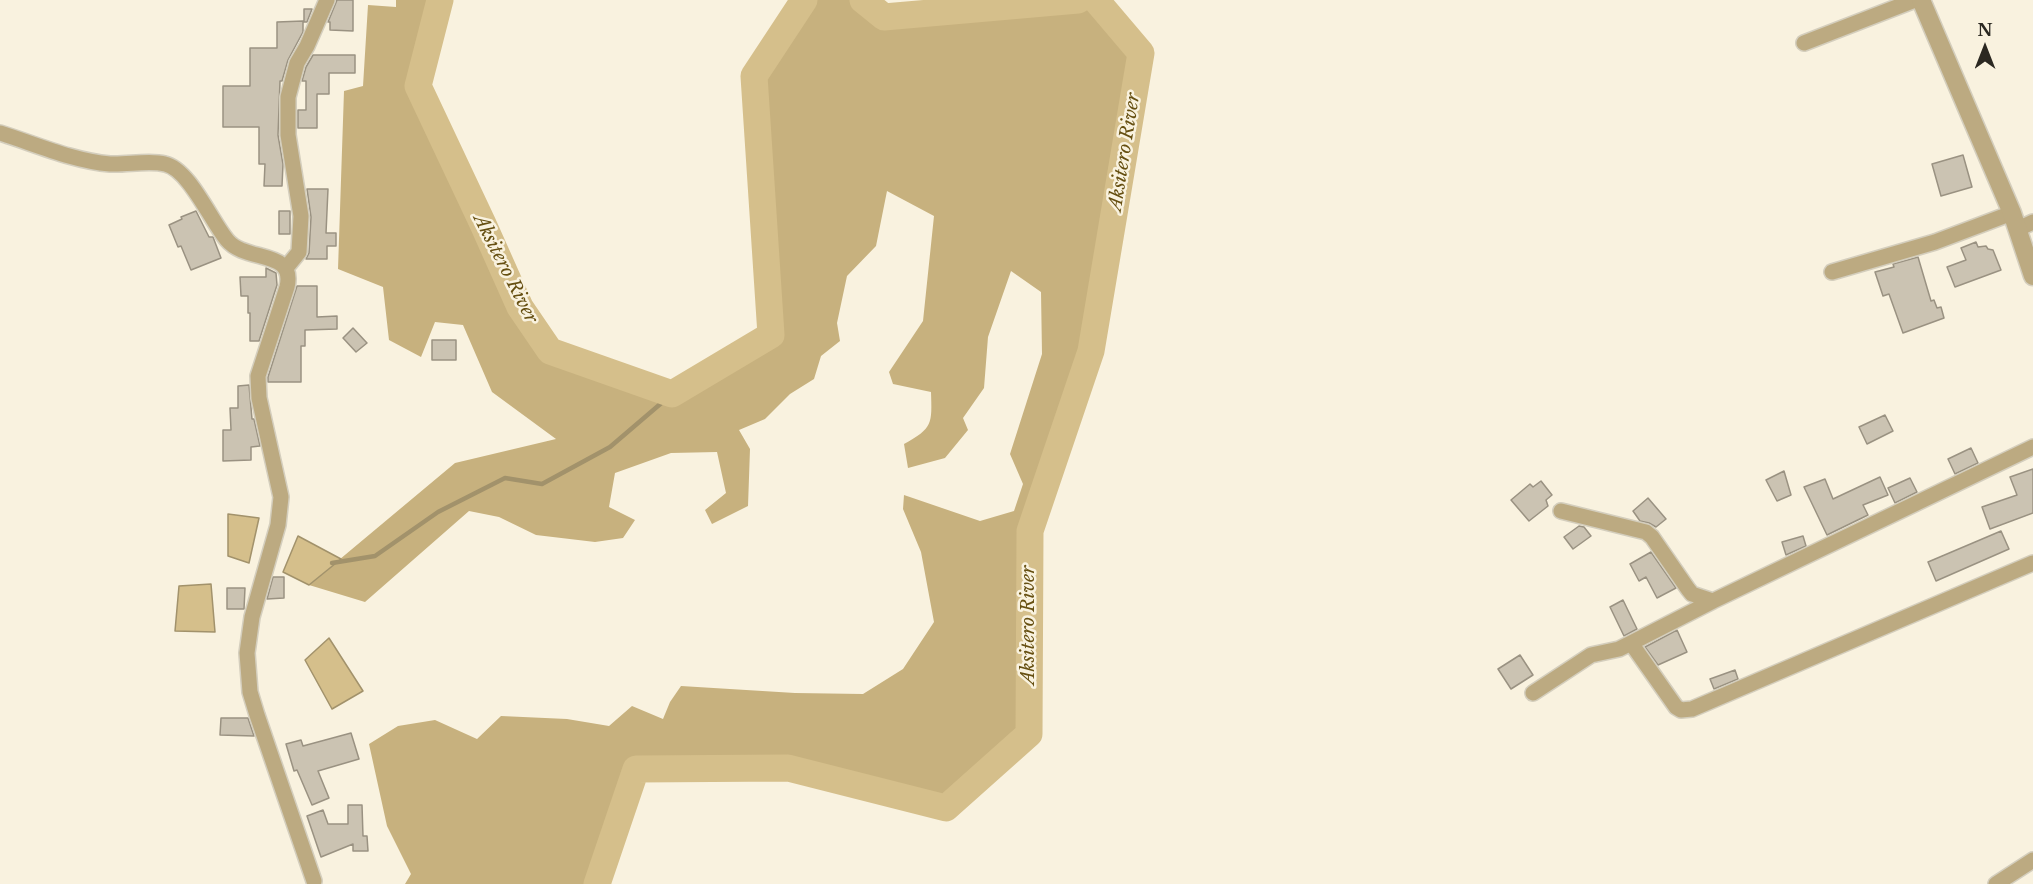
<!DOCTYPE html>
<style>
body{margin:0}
#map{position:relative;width:2033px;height:884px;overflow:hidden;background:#f9f2df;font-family:"Libre Baskerville",serif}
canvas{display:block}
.north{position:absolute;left:1955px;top:18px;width:60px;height:60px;-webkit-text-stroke:4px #f9f2df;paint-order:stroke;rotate:0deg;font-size:16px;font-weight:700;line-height:24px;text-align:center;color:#2b2821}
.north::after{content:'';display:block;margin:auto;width:21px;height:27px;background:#2b2821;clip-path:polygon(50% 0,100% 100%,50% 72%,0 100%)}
</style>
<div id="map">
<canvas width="2033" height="884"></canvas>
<div class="north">N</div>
</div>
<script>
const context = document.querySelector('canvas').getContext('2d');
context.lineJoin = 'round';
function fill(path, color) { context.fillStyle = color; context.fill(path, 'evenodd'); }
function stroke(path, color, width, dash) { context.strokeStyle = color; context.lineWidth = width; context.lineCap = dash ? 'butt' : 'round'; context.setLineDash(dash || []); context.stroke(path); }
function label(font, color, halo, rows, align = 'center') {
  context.font = font + ' "Libre Baskerville",serif'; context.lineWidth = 5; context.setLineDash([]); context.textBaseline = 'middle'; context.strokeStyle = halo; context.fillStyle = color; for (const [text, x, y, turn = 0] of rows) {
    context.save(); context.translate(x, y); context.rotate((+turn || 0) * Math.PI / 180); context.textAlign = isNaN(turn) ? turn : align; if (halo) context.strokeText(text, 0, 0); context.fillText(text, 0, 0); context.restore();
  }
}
const forest = new Path2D(`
 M396 0H443L422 96 520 307 550 351 672 394 771 335 754 76 804 0H863L875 9 1096 0 1141 53 1091 351 1030 531 1029 734 946 808 788 768 636 769 597 884H405L411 874 387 826 369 744 398 726 435 720 477 739 501 716 567 719 609 726 632 706 663 719 670 702 681 686 795 693 863 694 903 669 934 622 921 552 903 509 904 495 980 521 1014 511 1023 484 1010 454 1042 354 1041 292 1011 271 988 337 984 388 963 418 968 430 945 458 908 468 904 444C933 428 932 424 931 392L893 384 889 372 923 321 934 216 887 191 876 246 847 276 837 323 840 341 821 356 814 379 790 394 765 419 739 430 750 449 748 506 712 524 705 510 726 493 717 452 671 453 615 473 609 507 635 520 623 538 595 542 536 535 499 517 469 511 365 602 309 585 455 463 556 439 492 392 463 325 435 322 421 357 389 340 383 287 338 269 344 91 363 86 368 5 396 7Z`);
const water = new Path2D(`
 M228 514 259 518 249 563 228 556Z
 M298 536 341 559 309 585 283 572Z
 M211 584 215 632 175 631 179 586Z
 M329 638 363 691 332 709 305 660Z`);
const stream = new Path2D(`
 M332 563 375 556 438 512 505 478 542 484 610 447 672 394`);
const river = new Path2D(`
 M440 0 418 86 483 224 520 307 550 351 672 394 771 335 754 76 804 0
 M863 0 884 17 1078 0
 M597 884 636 769 788 768 946 808 1029 734 1030 531 1091 351 1141 53 1096 0`);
const building = new Path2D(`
 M337 0H353V31L330 30V22H328Z
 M304 9H312L307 22H304Z
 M303 21V32L288 60 282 81H280L278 135 283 164 282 186H264L265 164H259V127H223V86H250V48H277V22Z
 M313 55H355V73H329V94H317V128H298V110H306V81H302L306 67Z
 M1963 155 1972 187 1941 196 1932 164Z
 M307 189H328L326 233H336V246H327V259H306L309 253 311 217Z
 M196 211 209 237H213L221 258 191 270 181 246 178 247 169 225 182 219 181 217Z
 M279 211H290V234H279Z
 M1976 242 1978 247 1986 246 1988 249 1993 250 2001 270 1955 287 1947 267 1966 260 1961 248Z
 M1918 257 1931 301 1934 300 1937 308 1941 307 1944 318 1903 333 1889 294 1883 296 1875 272 1894 267 1893 264Z
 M266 268 276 273 277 285 259 341H250V313H248V296H241L240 277H266Z
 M297 286H317V317L337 316V329L305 330V346H301V382H268V377Z
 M353 328 367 343 356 352 343 338Z
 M432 340H456V360H432Z
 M249 385 252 419H254L260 446 251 447V460L223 461V430H231L230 408H238V386Z
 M1885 415 1893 431 1867 444 1859 427Z
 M1971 448 1978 463 1955 474 1948 459Z
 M2033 469V513L1990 529 1982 507 2017 495 2010 477Z
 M1784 471 1791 495 1777 501 1766 480Z
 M1880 477 1888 495 1863 505 1868 515 1827 535 1804 487 1825 479 1833 499Z
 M1910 478 1917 492 1895 503 1888 488Z
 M1541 481 1552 495 1546 500 1548 506 1529 521 1511 500 1530 484 1533 487Z
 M1648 498 1666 519 1656 527 1649 523 1640 521 1633 511Z
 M1579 526 1584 527 1591 536 1573 549 1564 537Z
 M2001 531 2009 549 1936 581 1928 562Z
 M1803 536 1806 546 1786 555 1782 542Z
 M1651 552 1676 588 1657 598 1646 577 1639 581 1630 564Z
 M273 577H284V598L267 599Z
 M227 588H245L244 609H227Z
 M1623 600 1637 629 1624 636 1610 607Z
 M1677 630 1687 652 1658 665 1645 647Z
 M1520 655 1533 675 1511 689 1498 669Z
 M1735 670 1738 679 1714 689 1710 679Z
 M221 718H248L254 736 220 735Z
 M351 733 359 759 318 771 329 798 312 805 297 770 294 771 286 744 301 740 303 746Z
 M348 805H362L363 836H367L368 851H353V844L321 857 307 816 323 810 328 824H348Z`);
const minor = new Path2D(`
 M1804 43 1915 0
 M0 133C35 144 73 161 110 164 127 165 149 160 165 164 189 169 211 221 227 240 246 263 296 249 287 287L258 376 259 398 281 497 278 525 252 617 247 653 250 692 257 715 314 881
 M2018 229 2033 222
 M286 268 299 252 301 216 288 135V97L297 63 307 46 327 0
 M1832 272 1935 242 2012 213
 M2033 447 1713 601 1631 643 1676 707 1681 710 1692 709 2033 563
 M1561 511 1646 532 1652 537 1688 589 1692 594 1713 601
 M1533 693 1591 655 1619 649 1631 643
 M1996 884 2033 860`);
const tertiary = new Path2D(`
 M1921 0 2012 213 2033 276`);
const waterNames = [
 ["Aksitero River",1125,152,-81],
 ["Aksitero River",505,269,63],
 ["Aksitero River",1029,625,-90]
];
fill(forest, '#c7b17e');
fill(water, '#d5bf8b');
stroke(water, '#a2926b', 1.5);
stroke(stream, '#a2926b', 4.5);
stroke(river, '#d5bf8b', 27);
fill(building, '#cbc3b2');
stroke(building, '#9a9282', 1.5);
stroke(minor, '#d4cebd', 18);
stroke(tertiary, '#d4cebd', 21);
stroke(minor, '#bcaa81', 15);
stroke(tertiary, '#bcaa81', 18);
label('italic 18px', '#664f11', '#f9f2df', waterNames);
</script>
